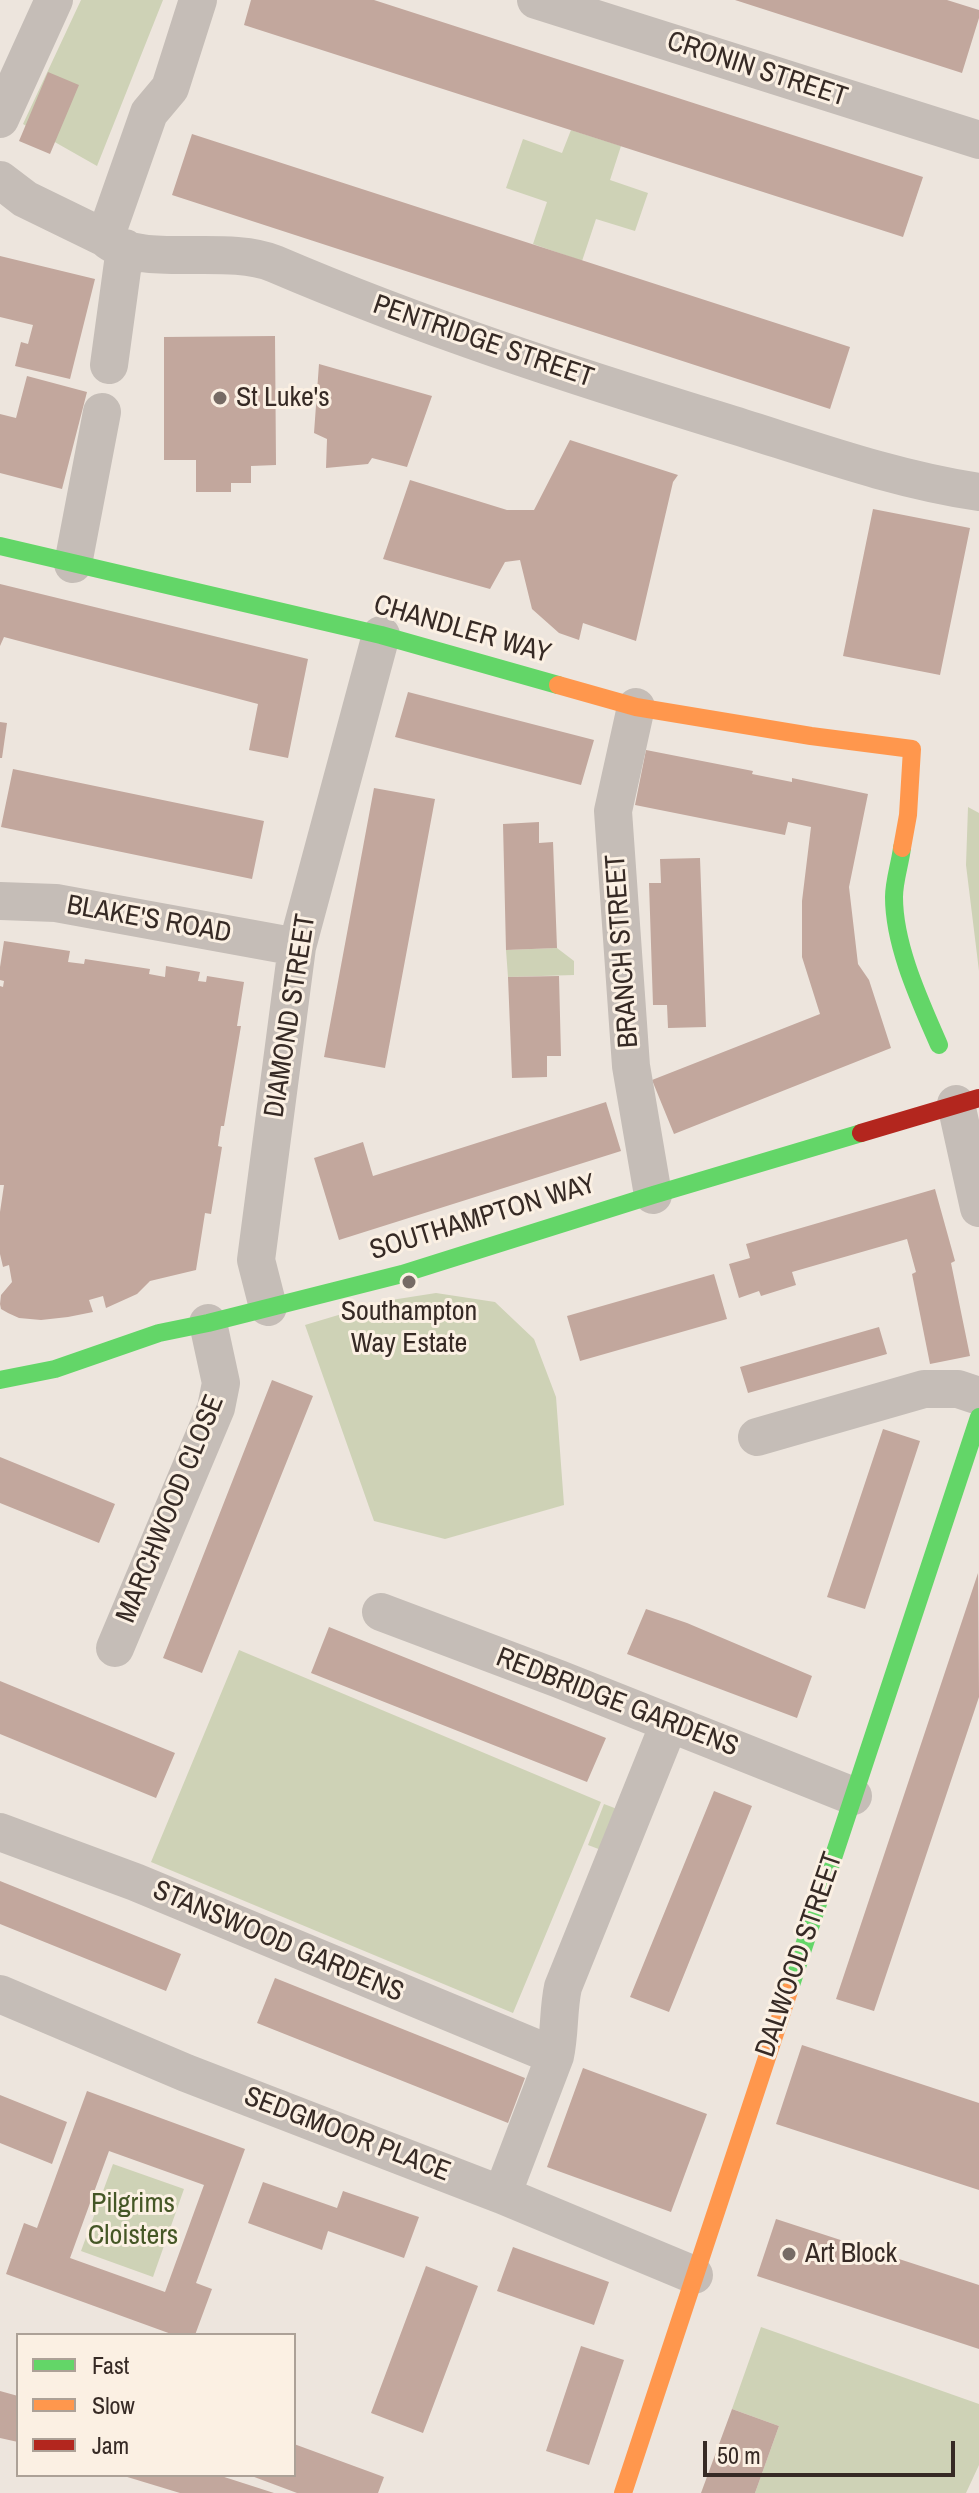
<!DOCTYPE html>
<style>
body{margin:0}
#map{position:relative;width:979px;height:2493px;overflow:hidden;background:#ede5dd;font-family:"Archivo Narrow",sans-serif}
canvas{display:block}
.legend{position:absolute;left:16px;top:2333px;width:280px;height:144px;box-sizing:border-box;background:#fbf0e3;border:2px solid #aca197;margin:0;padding:10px 14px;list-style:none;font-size:24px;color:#362a25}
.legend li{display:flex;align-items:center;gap:16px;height:40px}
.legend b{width:40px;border:2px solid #aca197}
.scale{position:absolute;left:703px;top:2441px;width:252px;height:36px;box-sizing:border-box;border:4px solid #362a25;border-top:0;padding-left:10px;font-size:24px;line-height:28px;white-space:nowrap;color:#362a25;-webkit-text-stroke:6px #fbf0e3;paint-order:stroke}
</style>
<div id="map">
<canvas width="979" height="2493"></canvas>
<ul class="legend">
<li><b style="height:10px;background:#63d668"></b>Fast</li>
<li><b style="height:10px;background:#ff974d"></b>Slow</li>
<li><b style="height:10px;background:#b3261e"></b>Jam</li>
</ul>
<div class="scale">50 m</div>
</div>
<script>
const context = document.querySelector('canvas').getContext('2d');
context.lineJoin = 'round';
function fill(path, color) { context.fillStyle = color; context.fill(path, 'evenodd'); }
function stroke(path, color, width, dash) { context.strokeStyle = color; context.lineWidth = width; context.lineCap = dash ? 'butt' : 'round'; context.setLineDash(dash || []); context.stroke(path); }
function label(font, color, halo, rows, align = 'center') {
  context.font = font + ' "Archivo Narrow",sans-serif'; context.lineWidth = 6; context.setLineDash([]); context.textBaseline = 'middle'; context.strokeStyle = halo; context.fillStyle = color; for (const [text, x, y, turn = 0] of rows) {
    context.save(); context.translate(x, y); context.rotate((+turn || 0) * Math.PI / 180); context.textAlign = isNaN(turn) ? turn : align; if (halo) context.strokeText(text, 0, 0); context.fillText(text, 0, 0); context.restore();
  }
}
const green = new Path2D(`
 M81 0H163L97 166 23 124Z
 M571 130 621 146 610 180 648 193 635 231 596 219 582 261 533 244 547 202 506 188 523 139 562 153Z
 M968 807 979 813V971L966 865Z
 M557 948 574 961V975L508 977 506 950Z
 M436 1293 495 1302 534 1339 556 1397 564 1505 445 1539 374 1521 305 1325 385 1301Z
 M239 1650 601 1802 513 2013 151 1862Z
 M604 1804 625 1812 609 1853 588 1845Z
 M113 2164 184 2189 153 2277 81 2251Z
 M761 2327 979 2404V2465L966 2493H755L779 2426 732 2409Z`);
const building = new Path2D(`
 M251 0H374L923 177 903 237 244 25Z
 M735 0H947L979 10V18L962 73Z
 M48 72 79 85 50 154 19 141Z
 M192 134 850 347 830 409 172 195Z
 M0 256 95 279 70 379 15 366 21 342 28 344 33 325 0 317Z
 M275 336 276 465 251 466V483H231V492H196V460H164V337Z
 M319 364 432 396 407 467 372 458 368 464 326 468 327 439 314 433Z
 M27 376 87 392 62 489 0 473V414L16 418Z
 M570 440 678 475 673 482 636 641 583 623 579 640 559 633 532 609 520 560 505 562 490 589 383 559 410 480 507 510H534Z
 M873 509 970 528 940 675 843 656Z
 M0 584 308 659 288 758 249 750 258 704 4 637 0 646Z
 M408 692 594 740 581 785 395 737Z
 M0 722 7 723 2 758H0Z
 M646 750 753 771 752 774 792 782V778L868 794 849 887 858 964 869 980 891 1048 674 1134 652 1080 820 1014 802 957V901L811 827 788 822 785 835 635 805Z
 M13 769 264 821 252 879 1 827Z
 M374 788 435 799 385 1068 324 1057Z
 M539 822V843L553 842 557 948 506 950 503 824Z
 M700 858 706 1027 668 1028 667 1005H653L649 883H661L660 859Z
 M4 941 70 951 68 962 84 964 85 959 150 969 149 974 165 977 166 966 200 972 198 981 206 982 207 976 244 982 237 1026H241L224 1126H221L218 1146 222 1147 211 1214 205 1213 196 1270 150 1281 137 1294 106 1308 103 1296 89 1300 93 1312 68 1317 41 1320 19 1318 8 1313 1 1309 0 1304 1 1295 12 1282 9 1265 3 1267 0 1254V1212L4 1185H0V986L3 987 4 981 0 980V967Z
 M559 976 561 1056H547V1077L512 1078 508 977Z
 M606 1102 621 1151 339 1240 314 1158 363 1142 373 1176Z
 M935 1189 955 1261 951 1263 970 1356 930 1364 912 1274 916 1272 907 1239 792 1272 796 1285 761 1296 759 1291 739 1298 729 1264 750 1258 746 1244Z
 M714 1274 727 1319 580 1361 567 1316Z
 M879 1327 887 1354 748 1393 740 1367Z
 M272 1380 313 1396 202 1673 163 1658Z
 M883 1429 920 1441 865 1609 827 1597Z
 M0 1457 115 1504 99 1543 0 1503Z
 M978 1573 979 1697 874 2011 836 1999Z
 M646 1609 687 1623 812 1676 797 1718 627 1654Z
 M329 1627 606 1738 587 1782 311 1673Z
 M0 1681 175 1753 156 1798 0 1734Z
 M714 1791 752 1806 669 2012 630 1997Z
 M0 1881 181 1954 166 1991 0 1924Z
 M275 1978 525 2078 508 2123 257 2023Z
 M802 2045 979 2103V2190L776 2124Z
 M583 2068 707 2114 671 2212 547 2167Z
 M87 2091 245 2149 196 2283 212 2289 195 2335H174L6 2274 24 2223 37 2228ZM109 2151 204 2185 165 2292 70 2258Z
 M0 2095 67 2122 52 2164 0 2143Z
 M263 2182 337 2208 343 2191 419 2217 404 2258 328 2231 322 2250 248 2223Z
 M776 2219 979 2285V2349L757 2276Z
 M513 2247 609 2282 594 2325 497 2291Z
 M426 2266 478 2286 423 2433 371 2413Z
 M581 2346 624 2360 589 2465 546 2451Z
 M0 2391 18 2396V2442L0 2438Z
 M732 2409 779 2426 755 2493H701Z
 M294 2444 384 2477 378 2493H297L249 2475H294Z
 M218 2475 274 2493H180L124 2476Z`);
const street = new Path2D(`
 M536 0 979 140
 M0 119 54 0
 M0 180 25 199 105 238C139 270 225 243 275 264 422 327 574 376 727 423 811 449 892 479 979 492
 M105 238 149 113 170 88 198 0
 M109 365 125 248
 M73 564 102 412
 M636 707 613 811 631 1066 653 1195
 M0 901 56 903 297 947
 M956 1104 979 1208
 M268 1307 256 1260 297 947 381 635
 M757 1437 924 1389H958L979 1396
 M381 1612 559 1679 853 1796
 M115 1648 216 1408 221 1383 208 1323
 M0 1832 135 1882 555 2056
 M0 1994 186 2073 502 2195 694 2275
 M502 2195 555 2056C560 2033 558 2010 563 1987L669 1724`);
const fast = new Path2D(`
 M0 546 381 635 558 685
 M902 848C900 864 894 881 894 897 894 946 920 1001 939 1045
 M0 1380 55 1369 159 1333 208 1323 402 1274 653 1195 861 1133
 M789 1991 979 1417`);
const slow = new Path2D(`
 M558 685 636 707 811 736 912 749 908 815 902 848
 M623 2493 789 1991`);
const jam = new Path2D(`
 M861 1133 979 1098`);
const markers = [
 [220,398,8,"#766b65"],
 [409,1282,8,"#766b65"],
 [789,2254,8,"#766b65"]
];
const streetNames = [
 ["CRONIN STREET",757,70,18],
 ["PENTRIDGE STREET",483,342,19],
 ["CHANDLER WAY",462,630,16],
 ["BLAKE'S ROAD",149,920,10],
 ["BRANCH STREET",623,951,-94],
 ["DIAMOND STREET",291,1016,-81],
 ["SOUTHAMPTON WAY",483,1218,-17],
 ["MARCHWOOD CLOSE",171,1509,-68],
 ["REDBRIDGE GARDENS",617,1703,21],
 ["STANSWOOD GARDENS",278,1942,23],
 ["DALWOOD STREET",800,1955,-71],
 ["SEDGMOOR PLACE",347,2135,21]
];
const poiNames = [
 ["St Luke's",236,398],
 ["Southampton",409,1312,"center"],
 ["Way Estate",409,1344,"center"],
 ["Art Block",805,2254]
];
const parkNames = [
 ["Pilgrims",133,2204],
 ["Cloisters",133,2236]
];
fill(green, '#ced2b6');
fill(building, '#c2a79d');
stroke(street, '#c5bdb7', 38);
stroke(fast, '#63d668', 18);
stroke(slow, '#ff974d', 18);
stroke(jam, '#b3261e', 18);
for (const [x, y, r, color] of markers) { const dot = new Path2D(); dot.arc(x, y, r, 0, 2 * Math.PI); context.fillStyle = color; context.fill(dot); stroke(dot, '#fbf0e3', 3); }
label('28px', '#362a25', '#fbf0e3', streetNames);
label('28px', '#362a25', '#fbf0e3', poiNames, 'left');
label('28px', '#455726', '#fbf0e3', parkNames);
</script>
